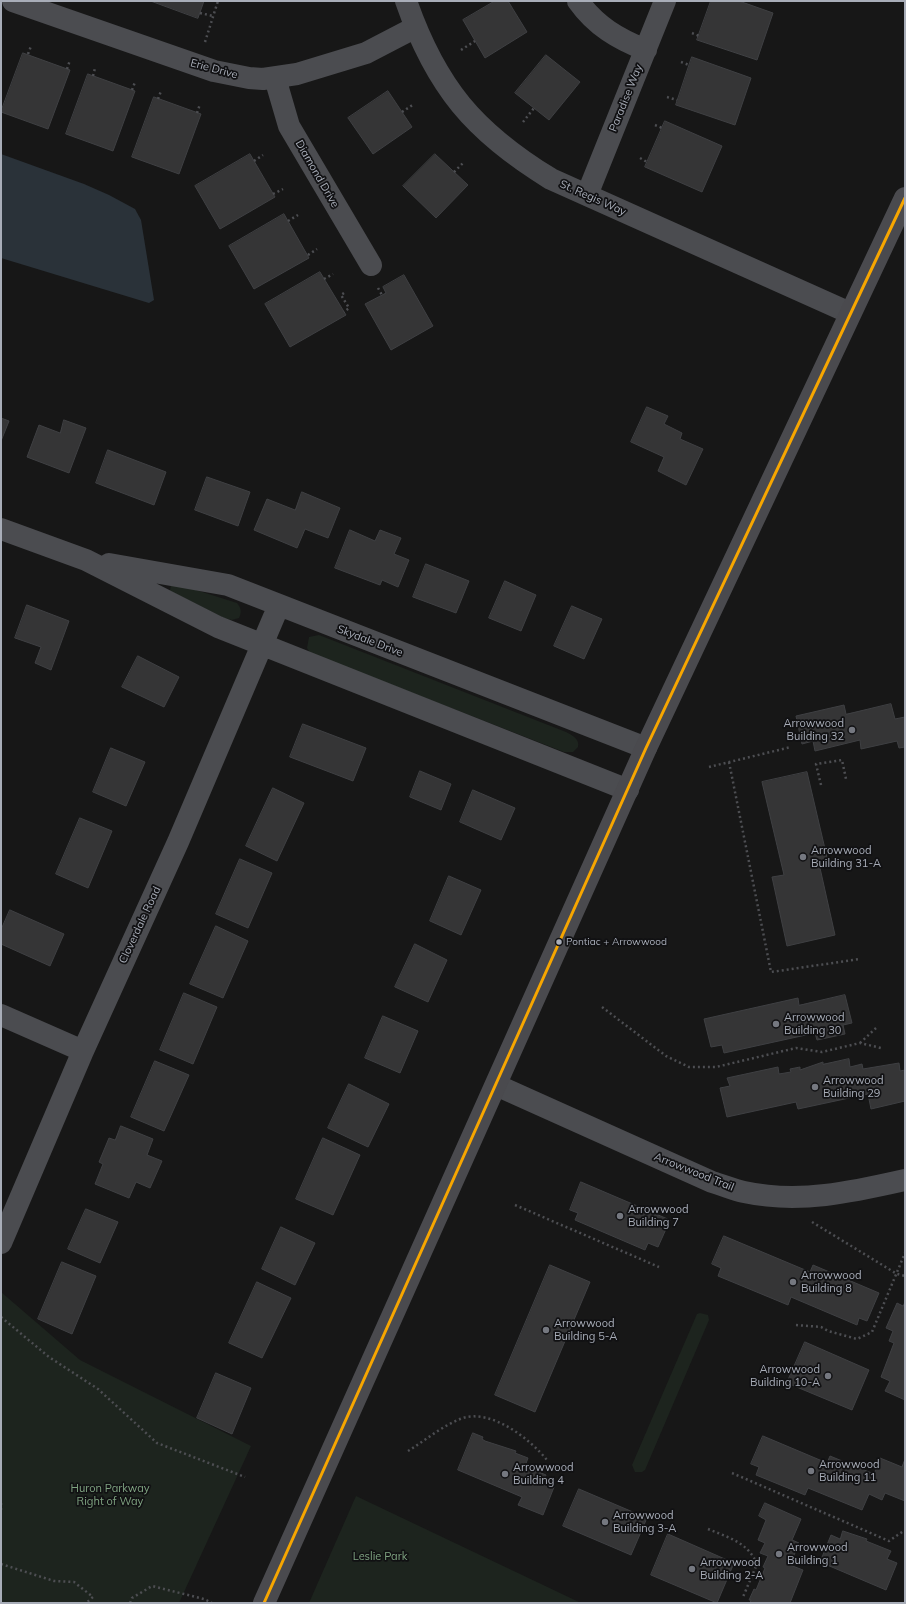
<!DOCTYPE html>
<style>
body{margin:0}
#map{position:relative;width:906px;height:1604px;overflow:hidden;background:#171717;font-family:Mulish,sans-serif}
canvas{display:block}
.frame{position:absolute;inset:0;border:2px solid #a8adb8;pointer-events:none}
</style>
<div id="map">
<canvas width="906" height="1604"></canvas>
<div class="frame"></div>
</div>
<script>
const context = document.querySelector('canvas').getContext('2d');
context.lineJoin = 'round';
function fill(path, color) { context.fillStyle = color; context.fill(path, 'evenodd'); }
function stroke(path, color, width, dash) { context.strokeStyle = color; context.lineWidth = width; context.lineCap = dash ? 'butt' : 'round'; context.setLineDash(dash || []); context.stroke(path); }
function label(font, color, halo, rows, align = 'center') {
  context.font = font + ' Mulish,sans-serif'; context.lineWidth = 3.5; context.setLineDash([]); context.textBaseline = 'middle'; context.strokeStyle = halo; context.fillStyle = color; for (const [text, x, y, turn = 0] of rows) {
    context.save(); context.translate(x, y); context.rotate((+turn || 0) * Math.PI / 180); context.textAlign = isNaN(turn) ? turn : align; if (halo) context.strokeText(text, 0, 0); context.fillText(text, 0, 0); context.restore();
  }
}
const green = new Path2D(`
 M177 584 237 603C241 608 242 612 239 618L232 620 224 618 170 591 171 585Z
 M319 635 566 732C572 735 580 739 578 747L573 752H564L310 653 307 648 309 637Z
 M1 1292 80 1360 251 1446 179 1603H1Z
 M700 1313 708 1315 709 1320 645 1470 642 1472H635L632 1465 697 1314Z
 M356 1496 581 1603H309Z`);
const water = new Path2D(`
 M1 154 84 184 109 195 135 209 141 220 154 300 149 303 1 258Z`);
const building = new Path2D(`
 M151 1H204L198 18Z
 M495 1H508L527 32 485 58 463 20Z
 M711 1H739L773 13 757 60 697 40Z
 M23 53 70 70 48 129 1 112Z
 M546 55 580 82 549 120 515 93Z
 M692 57 751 78 735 125 676 105Z
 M88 74 135 91 113 151 66 134Z
 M388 91 412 127 373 154 348 118Z
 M154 97 201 114 179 174 132 157Z
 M665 121 722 146 702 192 645 167Z
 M250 154 275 197 220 229 195 186Z
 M435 154 468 185 436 218 403 186Z
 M284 214 309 258 254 289 229 246Z
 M320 272 346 315 290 347 265 304Z
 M404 275 433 326 391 350 365 304 386 293 383 287Z
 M647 407 668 416 664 424 682 433 680 439 703 449 686 485 658 471 664 457 631 442Z
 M1 418 9 421 1 441Z
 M64 420 86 428 69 473 27 457 39 425 60 433Z
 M108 450 166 472 154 505 96 483Z
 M207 477 250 492 238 526 195 510Z
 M302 492 340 508 328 538 305 529 297 548 254 530 267 499 295 510Z
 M350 530 375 541 380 530 401 538 394 554 409 560 398 587 382 580 380 585 335 568Z
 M426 564 469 581 456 613 413 597Z
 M505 581 536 595 521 631 489 618Z
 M27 605 69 621 51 670 35 663 41 647 15 638Z
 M572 606 602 619 584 659 554 646Z
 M138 656 179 677 164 707 122 687Z
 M891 704 895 719 905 717V747L899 748 897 741 861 749 860 740 815 751 813 741 802 744 796 716 844 705 846 714Z
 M303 724 366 748 353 781 290 757Z
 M111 748 145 762 126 806 93 792Z
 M420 771 451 784 441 810 410 797Z
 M807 772 829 866 820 868 835 935 787 946 772 877 784 875 762 782Z
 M273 788 304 803 277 861 246 846Z
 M473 790 515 808 501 840 460 822Z
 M80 818 112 831 88 888 56 874Z
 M240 859 272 873 248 928 216 914Z
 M449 876 481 890 461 935 430 921Z
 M10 910 64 934 50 966 1 944V930Z
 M216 926 248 941 223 998 190 984Z
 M415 944 447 960 428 1002 395 987Z
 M184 993 217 1007 193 1064 160 1050Z
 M845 995 852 1023 843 1025 845 1034 817 1040 815 1033 724 1053 722 1045 711 1047 704 1019 798 998 799 1005Z
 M383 1016 418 1031 400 1073 365 1058Z
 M849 1059 850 1067 862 1064 863 1069 899 1063 900 1071 905 1070V1101L871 1109 868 1094 798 1109 796 1102 727 1117 720 1088 730 1086 727 1078 778 1067 779 1074 791 1072 790 1069 800 1067V1070L823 1062V1064Z
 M155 1061 189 1075 164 1131 131 1117Z
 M349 1084 389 1104 368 1147 328 1128Z
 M121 1126 153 1139 147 1155 162 1161 150 1188 136 1182 129 1198 95 1184 103 1164 99 1162 109 1138 115 1140Z
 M323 1138 360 1155 333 1215 296 1199Z
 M581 1182 670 1220 658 1247 648 1243 645 1250 575 1220 578 1213 570 1210Z
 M86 1209 118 1222 100 1263 68 1249Z
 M281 1227 315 1243 295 1285 262 1269Z
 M724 1236 810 1272 813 1265 879 1293 867 1321 859 1318 857 1325 791 1297 788 1305 718 1276 721 1268 712 1264Z
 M62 1262 96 1276 72 1334 38 1319Z
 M550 1265 590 1282 535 1412 495 1395Z
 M257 1282 291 1298 262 1358 229 1343Z
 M905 1302V1400L885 1391 890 1381 881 1377 894 1343 889 1341 893 1331 886 1328 897 1303 903 1306Z
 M805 1342 869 1370 852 1410 787 1383Z
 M216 1373 251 1388 232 1434 197 1418Z
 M473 1433 483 1437 482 1439 485 1441 516 1451 515 1453 528 1458 525 1466 546 1475 543 1482 554 1487 543 1515 518 1505 522 1497 458 1470Z
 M763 1436 827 1463 830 1456 874 1474 880 1458 902 1467 905 1459V1501L885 1493 882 1500 869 1494 862 1510 808 1488 805 1495 756 1475 759 1467 751 1464Z
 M579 1489 647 1518 631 1555 563 1526Z
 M765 1503 801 1519 792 1540 799 1543 790 1565 803 1570 790 1603H750L751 1600H749L754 1589 756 1590 765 1568 763 1567 768 1556 760 1553 765 1543 758 1540 766 1520 759 1516Z
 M843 1531 867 1539 866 1541 891 1551 887 1559 897 1563 886 1590 820 1562 831 1535 840 1539Z
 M668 1534 734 1563 717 1603 651 1575Z`);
const path = new Path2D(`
 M200 13 213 16
 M692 33 699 36
 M205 42 218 1
 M461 50 475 41
 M28 54 31 46
 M681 62 689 65
 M67 69 70 60
 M93 76 95 68
 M132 90 135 82
 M667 97 677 100
 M158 99 161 91
 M402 112 414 104
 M197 113 200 104
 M523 122 534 108
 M655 125 662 128
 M640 158 647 162
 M254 161 263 155
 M454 172 464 162
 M273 194 283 189
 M288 221 298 215
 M308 255 317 249
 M324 279 333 274
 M378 288 382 295
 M344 293 341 295 349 308 344 312
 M729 762 771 972 860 959
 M709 767 791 747
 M821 785 816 764 842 760 846 779
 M602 1007 666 1056 689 1067H716L796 1048 822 1052 860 1043 881 1048
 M860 1043 876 1028
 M515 1205 659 1267
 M812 1222 897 1274 905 1276
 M1 1317 49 1357 98 1389 157 1443 245 1477
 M796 1325 821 1327 828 1331 857 1339 872 1332 905 1253
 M408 1451C426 1440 443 1425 463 1418 492 1409 530 1439 547 1460
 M732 1473 889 1541 905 1530
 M1 1503V1512
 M708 1529C727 1537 748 1542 757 1564L743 1597
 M1 1564 54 1581 74 1582 93 1597 86 1603
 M130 1603 132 1598 152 1586 204 1599 212 1603`);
const street = new Path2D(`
 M13 1 214 71 249 78 263 79 297 74 366 53 416 27
 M406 1C436 87 474 132 551 179L850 313
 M578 1C596 26 618 39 646 50
 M275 78 289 126 371 265
 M587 195 665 1
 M1 529 86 560 218 627 628 790
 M109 564 228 585 646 748
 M1 1015 83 1051
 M496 1085 712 1182C723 1185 734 1190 744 1192 799 1204 852 1192 905 1180
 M1 1243 83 1051 178 842 279 605`);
const secondary = new Path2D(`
 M264 1603 646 748 905 198`);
const bus1 = new Path2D(`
 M264 1603 646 748 905 198`);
const markers = [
 [852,730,4,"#757880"],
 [803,857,4,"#757880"],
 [559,942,3.5,"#a8adb8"],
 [776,1024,4,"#757880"],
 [815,1087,4,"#757880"],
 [620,1216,4,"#757880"],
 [793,1282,4,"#757880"],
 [546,1330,4,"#757880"],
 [828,1376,4,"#757880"],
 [811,1471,4,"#757880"],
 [505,1474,4,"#757880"],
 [605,1522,4,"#757880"],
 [779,1554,4,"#757880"],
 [692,1569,4,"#757880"]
];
const busNames = [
 ["Pontiac + Arrowwood",566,942]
];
const streetNames = [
 ["Erie Drive",214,69,15],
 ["Paradise Way",626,98,-68],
 ["Diamond Drive",317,174,60],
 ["St. Regis Way",593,198,24],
 ["Skydale Drive",370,641,21],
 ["Cloverdale Road",140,925,-65],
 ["Arrowwood Trail",694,1172,22]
];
const poiNames = [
 ["Arrowwood",844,724,"right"],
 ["Building 32",844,737,"right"],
 ["Arrowwood",811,851],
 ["Building 31-A",811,864],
 ["Arrowwood",784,1018],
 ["Building 30",784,1031],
 ["Arrowwood",823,1081],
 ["Building 29",823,1094],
 ["Arrowwood",628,1210],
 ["Building 7",628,1223],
 ["Arrowwood",801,1276],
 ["Building 8",801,1289],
 ["Arrowwood",554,1324],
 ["Building 5-A",554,1337],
 ["Arrowwood",820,1370,"right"],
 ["Building 10-A",820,1383,"right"],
 ["Arrowwood",819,1465],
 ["Building 11",819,1478],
 ["Arrowwood",513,1468],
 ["Building 4",513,1481],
 ["Arrowwood",613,1516],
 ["Building 3-A",613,1529],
 ["Arrowwood",787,1548],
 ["Building 1",787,1561],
 ["Arrowwood",700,1563],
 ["Building 2-A",700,1576]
];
const parkNames = [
 ["Huron Parkway",110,1489],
 ["Right of Way",110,1502],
 ["Leslie Park",380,1557]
];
fill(green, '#1d241e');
fill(water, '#2a3239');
fill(building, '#353536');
stroke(building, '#3f4043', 1);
stroke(path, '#4d4e52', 2.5, [2, 3]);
stroke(street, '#4b4c50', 22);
stroke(secondary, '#4a4a4e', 22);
stroke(bus1, '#f7a600', 3);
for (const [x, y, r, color] of markers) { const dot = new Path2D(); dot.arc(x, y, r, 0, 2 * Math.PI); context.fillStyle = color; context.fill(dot); stroke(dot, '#111113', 1.5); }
label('10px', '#a8adb8', '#111113', busNames, 'left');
label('11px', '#a8adb8', '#111113', streetNames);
label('11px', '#a8adb8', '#111113', poiNames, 'left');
label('11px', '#7fa381', '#111113', parkNames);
</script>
